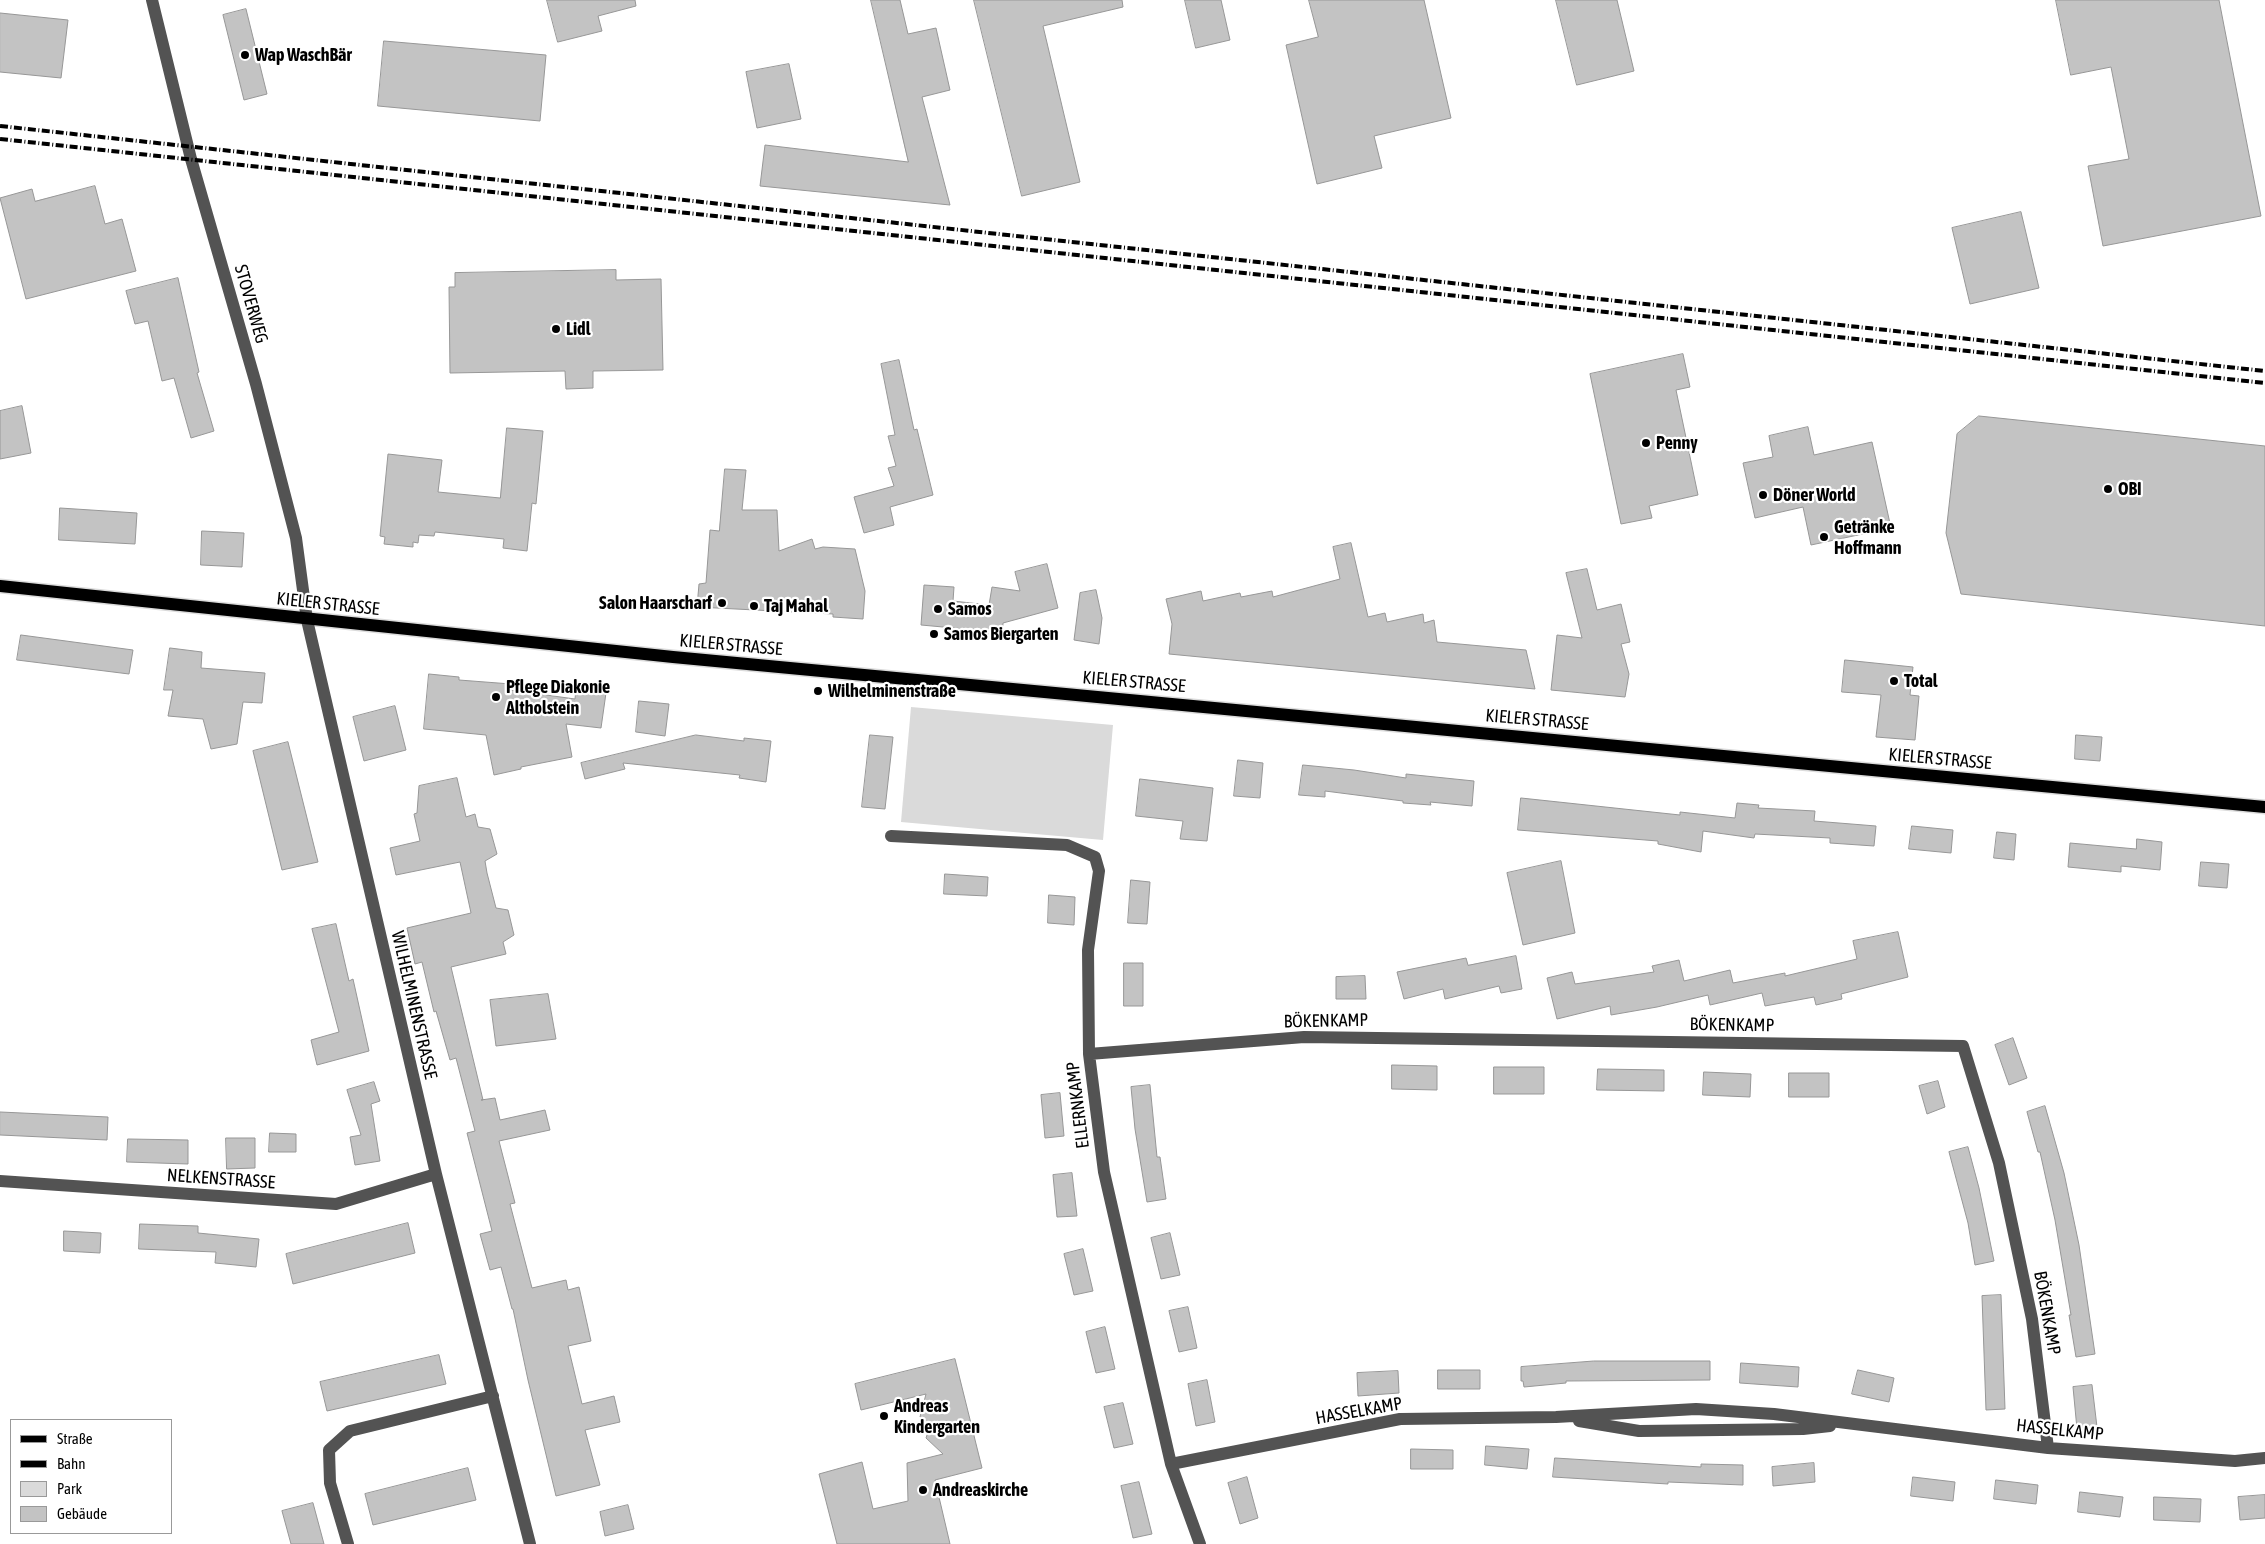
<!DOCTYPE html>
<meta charset="utf-8">
<style>
body{margin:0}
#map{position:relative;width:2265px;height:1544px;overflow:hidden;background:#fff;font-family:"Asap Condensed",sans-serif}
canvas{display:block}
.legend{position:absolute;left:10px;top:1419px;width:162px;height:115px;box-sizing:border-box;background:#fff;border:1px solid #999;margin:0;padding:6px 9px;list-style:none;font-size:15px;color:#000}
.legend li{display:flex;align-items:center;gap:10px;height:25px}
.legend b{width:25px;border:1px solid #999}
</style>
<div id="map">
<canvas width="2265" height="1544"></canvas>
<ul class="legend">
<li><b style="height:6px;background:#000"></b>Straße</li>
<li><b style="height:6px;background:#000"></b>Bahn</li>
<li><b style="height:14px;background:#dadada"></b>Park</li>
<li><b style="height:14px;background:#c3c3c3"></b>Gebäude</li>
</ul>
</div>
<script>
const context = document.querySelector('canvas').getContext('2d');
context.lineJoin = 'round';
function fill(path, color) { context.fillStyle = color; context.fill(path, 'evenodd'); }
function stroke(path, color, width, dash) { context.strokeStyle = color; context.lineWidth = width; context.lineCap = dash ? 'butt' : 'round'; context.setLineDash(dash || []); context.stroke(path); }
function label(font, color, halo, rows, align = 'center') {
  context.font = font + ' "Asap Condensed",sans-serif'; context.lineWidth = 4.5; context.setLineDash([]); context.textBaseline = 'middle'; context.strokeStyle = halo; context.fillStyle = color; for (const [text, x, y, turn = 0] of rows) {
    context.save(); context.translate(x, y); context.rotate((+turn || 0) * Math.PI / 180); context.textAlign = isNaN(turn) ? turn : align; if (halo) context.strokeText(text, 0, 0); context.fillText(text, 0, 0); context.restore();
  }
}
const green = new Path2D(`
 M911 707 1113 725 1103 840 901 822Z`);
const building = new Path2D(`
 M547 0H635L636 6 598 16 602 31 558 42Z
 M871 0H900L908 34 936 28 950 90 922 97 950 205 760 186 765 145 908 162Z
 M974 0H1122L1123 7 1043 26 1080 182 1022 196Z
 M1185 0H1221L1230 40 1196 48Z
 M1309 0H1424L1451 118 1374 136 1382 168 1317 184 1286 45 1318 37Z
 M1556 0H1617L1634 71 1577 85Z
 M2056 0H2219L2261 216 2103 246 2088 166 2129 159 2111 67 2071 75Z
 M246 9 267 94 244 100 223 15Z
 M0 13 68 20 61 78 0 72Z
 M384 41 546 55 540 121 378 106Z
 M789 64 801 119 757 128 746 72Z
 M95 186 105 224 122 219 136 271 26 299 0 198 32 189 35 201Z
 M2021 212 2039 288 1970 304 1952 228Z
 M616 270V280L661 279 663 370 593 371V388L566 389 565 371 450 373 449 287H455V273Z
 M178 278 199 372 197 373 214 431 191 438 174 378 162 381 148 321 135 324 126 291Z
 M1683 354 1690 387 1676 390 1698 495 1649 506 1652 518 1621 524 1590 374Z
 M899 360 914 430 917 429 933 495 890 507 894 525 864 533 854 497 894 486 888 468 896 466 888 436 895 435 881 364Z
 M22 406 31 453 0 459V411Z
 M1979 416 2265 446V626L1961 594 1946 533 1957 434Z
 M1808 427 1814 455 1872 442 1891 528 1811 545 1803 507 1755 518 1743 463 1773 457 1769 436Z
 M507 428 543 431 536 504 532 503 527 551 503 548 504 539 435 532 434 536 419 535 418 543 413 542V547L384 544 385 537 380 536 388 454 442 460 438 492 500 498Z
 M725 469 746 470 742 510H777L779 551 812 539 815 549 823 547 855 549 865 591 863 619 833 617V614L697 607 699 584 706 583 710 530 719 531Z
 M60 508 137 513 135 544 59 540Z
 M202 531 244 533 242 567 201 565Z
 M1351 543 1368 617 1385 613 1387 622 1423 614 1424 623 1434 620 1437 642 1526 650 1535 689 1169 654 1172 624 1166 599 1201 591 1203 601 1240 593 1241 597 1272 591 1273 597 1340 579 1333 547Z
 M1047 564 1058 608 1003 623 1002 636 976 633V630L921 625 924 585 954 587 953 601 989 605 992 587 1020 591 1015 572Z
 M1587 569 1597 610 1621 604 1630 642 1621 644 1629 674 1625 697 1551 690 1557 635 1582 638 1566 573Z
 M1096 590 1102 618 1099 644 1074 640 1080 593Z
 M21 635 133 650 129 674 17 660Z
 M170 648 202 652 201 668 265 673 262 703 243 702 237 744 211 749 203 719 168 716 173 690H164Z
 M1845 660 1913 667 1910 695 1919 696 1915 740 1876 737 1881 695 1842 692Z
 M429 674 459 677V680L511 684 510 690 575 699 576 689 606 693 601 728 566 724 572 757 521 767V769L494 775 486 735 424 729Z
 M639 701 669 704 665 736 636 732Z
 M395 706 406 750 364 761 353 717Z
 M696 735 744 741V738L771 741 766 782 739 778 740 775 623 763 625 769 585 779 581 763Z
 M870 735 893 737 885 809 862 807Z
 M2076 735 2102 737 2100 761 2075 759Z
 M288 742 318 862 282 870 253 751Z
 M1238 760 1263 763 1260 798 1234 796Z
 M1303 765 1354 770 1406 778V774L1474 781 1472 806 1430 802 1431 805 1403 803V801L1325 791V797L1299 795Z
 M457 778 466 817 475 814 478 827 490 829 497 854 485 861 487 873 496 908 508 910 514 935 503 942 506 954 451 967 483 1100H481L495 1098 500 1120 545 1110 550 1130 499 1141 515 1203 510 1204 532 1288 566 1280 568 1290 579 1287 591 1341 568 1346 582 1404 614 1396 620 1422 585 1430 600 1485 556 1496 528 1380 513 1309H512L501 1267 490 1270 480 1234 492 1231 467 1133 475 1131 456 1058 450 1060 436 1011 434 1012 422 962 415 964 407 928 471 913 460 862 396 875 390 848 420 841 414 814 417 813 419 786Z
 M1140 779 1213 788 1207 841 1180 839 1183 821 1136 816Z
 M1521 798 1680 815V812L1735 818 1737 803 1759 805 1758 808 1815 811 1814 821 1876 826 1874 846 1830 843V838L1755 834 1754 838 1703 831 1701 852 1658 844V841L1518 830Z
 M1912 826 1953 830 1951 853 1909 849Z
 M1997 832 2016 834 2014 860 1994 858Z
 M2137 839 2162 842 2160 870 2121 866V872L2068 867 2070 843 2136 849Z
 M1561 861 1575 933 1523 945 1507 873Z
 M2201 862 2229 864 2227 888 2199 886Z
 M945 874 988 877 987 896 944 894Z
 M1131 880 1150 882 1147 924 1128 923Z
 M1049 895 1075 897 1074 925 1048 923Z
 M336 924 349 981 353 979 369 1051 317 1065 311 1040 339 1032 312 929Z
 M1898 932 1908 977 1841 994 1842 999 1816 1005 1814 997 1765 1006 1762 993 1710 1005 1708 995 1657 1007 1611 1015 1610 1006 1557 1019 1547 978 1572 972 1575 984 1654 972 1652 966 1679 960 1684 981 1730 970 1733 983 1785 973V976L1857 959 1853 941Z
 M1516 956 1522 989 1501 993 1499 986 1445 999 1443 989 1404 999 1397 972 1466 958 1468 965Z
 M1124 963H1143V1006H1124Z
 M1365 976 1366 999H1336V977Z
 M548 994 556 1039 496 1046 490 1000Z
 M2013 1038 2027 1078 2009 1085 1995 1045Z
 M1392 1065 1437 1066V1090L1392 1089Z
 M1494 1067H1544V1094H1494Z
 M1598 1069 1664 1070V1091L1597 1090Z
 M1704 1072 1751 1074 1750 1097 1703 1095Z
 M1789 1073H1829V1097H1789Z
 M1938 1081 1945 1107 1927 1114 1919 1086Z
 M374 1082 380 1101 371 1104 380 1161 355 1165 350 1137 361 1135 347 1090Z
 M1150 1085 1157 1157H1160L1166 1199 1147 1202 1135 1129 1131 1087Z
 M1060 1093 1064 1136 1045 1138 1041 1095Z
 M2045 1106 2064 1173 2079 1245 2095 1354 2076 1357 2069 1315H2071L2055 1220 2040 1152H2038L2027 1112Z
 M0 1112 108 1117 107 1140 0 1135Z
 M270 1133 296 1134V1152H269Z
 M226 1138H255V1168L227 1169Z
 M128 1139 188 1140V1164L127 1162Z
 M1968 1147 1979 1188 1994 1261 1975 1265 1968 1223 1949 1152Z
 M1072 1173 1077 1216 1057 1217 1053 1175Z
 M408 1223 415 1253 293 1284 286 1254Z
 M140 1224 198 1226V1233L259 1239 256 1267 215 1263 216 1252 139 1249Z
 M64 1231 101 1233 100 1253 64 1251Z
 M1170 1233 1180 1275 1161 1279 1151 1238Z
 M1083 1249 1093 1291 1074 1295 1064 1254Z
 M2001 1295 2005 1409 1986 1410 1982 1296Z
 M1188 1307 1197 1348 1179 1352 1169 1311Z
 M1105 1327 1115 1369 1096 1373 1086 1332Z
 M439 1355 446 1384 327 1411 320 1382Z
 M955 1359 982 1468 935 1480 950 1544H837L819 1474 862 1462 873 1509 908 1501 907 1463 943 1454 926 1438 930 1426 920 1417 926 1394 861 1410 855 1384Z
 M1594 1361H1710V1380L1566 1381V1383L1524 1387 1523 1381H1521V1367Z
 M1741 1363 1799 1367 1798 1387 1740 1383Z
 M1438 1370H1480V1389H1438Z
 M1858 1370 1894 1378 1889 1402 1852 1394Z
 M1398 1371 1399 1393 1358 1396 1357 1373Z
 M1207 1380 1215 1422 1196 1426 1188 1384Z
 M2092 1385 2097 1427 2077 1429 2073 1387Z
 M1123 1403 1133 1444 1114 1448 1104 1407Z
 M1486 1446 1529 1449 1527 1469 1485 1465Z
 M1411 1449 1453 1450V1469H1411Z
 M1555 1458 1701 1467V1464L1743 1465V1485L1668 1482V1484L1553 1477Z
 M1814 1463 1815 1482 1773 1486 1772 1467Z
 M468 1468 476 1500 373 1525 365 1494Z
 M1247 1477 1258 1518 1240 1524 1228 1483Z
 M1913 1477 1955 1482 1953 1501 1911 1496Z
 M1996 1480 2038 1485 2036 1504 1994 1499Z
 M1139 1482 1152 1534 1133 1538 1121 1486Z
 M2080 1492 2123 1497 2120 1517 2078 1512Z
 M2265 1495V1518L2240 1520 2238 1497Z
 M2154 1497 2201 1499 2200 1522 2154 1520Z
 M313 1503 324 1544H291L282 1511Z
 M628 1505 634 1529 605 1536 600 1512Z`);
const minor = new Path2D(`
 M152 0 191 159 256 384 296 538 307 620 436 1174 530 1544
 M891 836 1067 845 1095 857 1099 871 1088 950 1089 1054 1104 1172 1171 1464 1200 1544
 M1089 1054 1304 1037 1963 1046 1999 1163 2032 1319 2048 1448
 M0 1181 336 1204 436 1174
 M1579 1421 1639 1431 1803 1429 1830 1426
 M1171 1464 1400 1419 1556 1417 1696 1409 1774 1414 2048 1448 2235 1461 2265 1458
 M348 1544 330 1483 329 1450 350 1431 493 1396`);
const major = new Path2D(`
 M0 586 673 657 2265 807`);
const rail = new Path2D(`
 M0 126 2265 371
 M0 139 2265 383`);
const markers = [
 [245,55,5,"#000"],
 [556,329,5,"#000"],
 [1646,443,5,"#000"],
 [2108,489,5,"#000"],
 [1763,495,5,"#000"],
 [1824,537,5,"#000"],
 [722,603,5,"#000"],
 [754,606,5,"#000"],
 [938,609,5,"#000"],
 [934,634,5,"#000"],
 [1894,681,5,"#000"],
 [818,691,5,"#000"],
 [496,697,5,"#000"],
 [884,1416,5,"#000"],
 [923,1490,5,"#000"]
];
const poiNames = [
 ["Wap WaschBär",255,55],
 ["Lidl",566,329],
 ["Penny",1656,443],
 ["OBI",2118,489],
 ["Döner World",1773,495],
 ["Getränke",1834,527],
 ["Hoffmann",1834,548],
 ["Salon Haarscharf",712,603,"right"],
 ["Taj Mahal",764,606],
 ["Samos",948,609],
 ["Samos Biergarten",944,634],
 ["Total",1904,681],
 ["Pflege Diakonie",506,687],
 ["Altholstein",506,708],
 ["Wilhelminenstraße",828,691],
 ["Andreas",894,1406],
 ["Kindergarten",894,1427],
 ["Andreaskirche",933,1490]
];
const streetNames = [
 ["STOVERWEG",251,304,74],
 ["KIELER STRASSE",328,604,6],
 ["KIELER STRASSE",731,645,5],
 ["KIELER STRASSE",1134,682,5],
 ["KIELER STRASSE",1537,720,5],
 ["KIELER STRASSE",1940,759,5],
 ["WILHELMINENSTRASSE",414,1005,77],
 ["BÖKENKAMP",1326,1021,-1],
 ["BÖKENKAMP",1732,1025,1],
 ["ELLERNKAMP",1078,1105,-97],
 ["NELKENSTRASSE",221,1179,4],
 ["BÖKENKAMP",2047,1313,80],
 ["HASSELKAMP",1359,1411,-10],
 ["HASSELKAMP",2060,1430,6]
];
fill(green, '#dadada');
fill(building, '#c3c3c3');
stroke(building, '#979797', 1);
stroke(major, '#dbdbdb', 15);
stroke(minor, '#535353', 12);
stroke(major, '#000', 12);
stroke(rail, '#000', 4, [8, 2.5, 1, 2.5]);
for (const [x, y, r, color] of markers) { const dot = new Path2D(); dot.arc(x, y, r, 0, 2 * Math.PI); context.fillStyle = color; context.fill(dot); stroke(dot, '#fff', 2); }
label('bold 18px', '#000', '#fff', poiNames, 'left');
label('18px', '#000', '#fff', streetNames);
</script>
